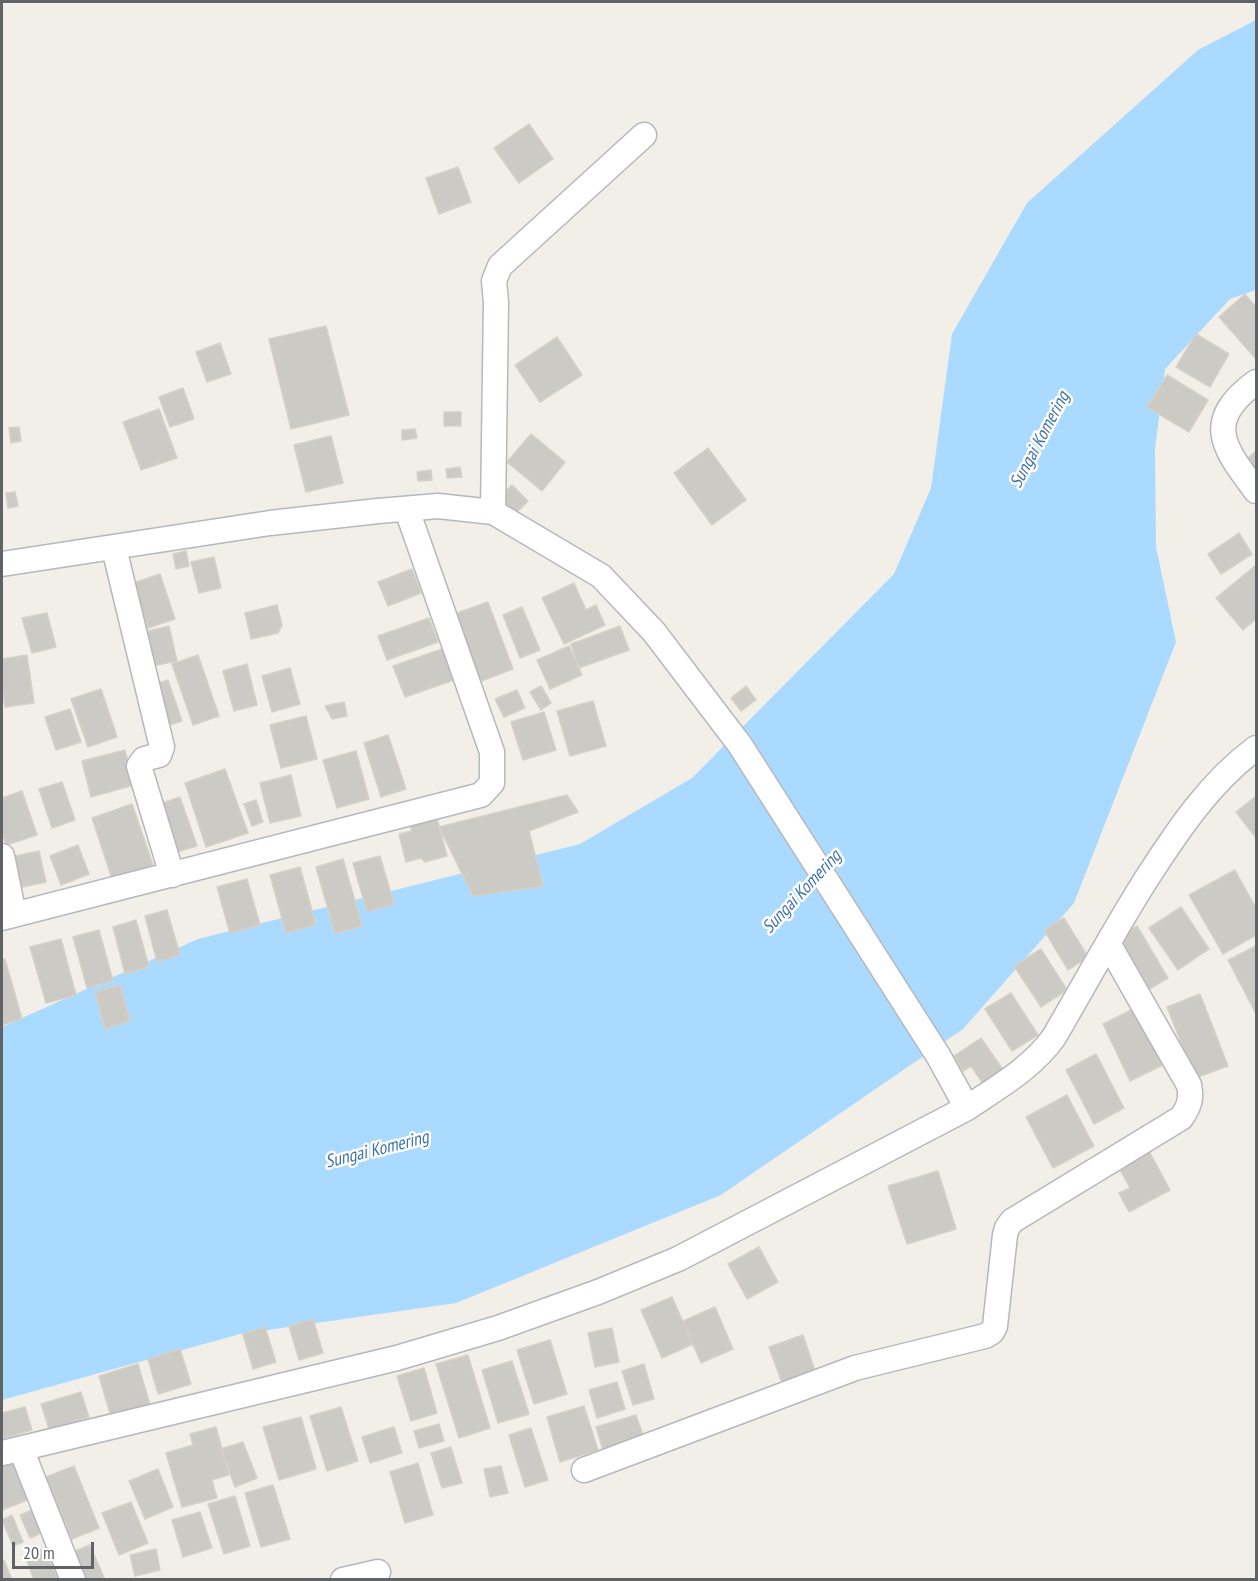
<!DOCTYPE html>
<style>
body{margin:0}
#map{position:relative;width:1258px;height:1581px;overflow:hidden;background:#f1efe8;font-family:"PT Sans Narrow",sans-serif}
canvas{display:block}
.frame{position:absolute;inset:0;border:3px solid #5f6368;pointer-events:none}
.scale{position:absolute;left:12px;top:1542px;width:82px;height:27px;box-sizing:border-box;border:3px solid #5f6368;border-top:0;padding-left:8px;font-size:18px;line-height:21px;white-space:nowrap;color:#5f6368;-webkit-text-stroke:4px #fff;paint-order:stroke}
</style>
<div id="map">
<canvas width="1258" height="1581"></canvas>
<div class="frame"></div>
<div class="scale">20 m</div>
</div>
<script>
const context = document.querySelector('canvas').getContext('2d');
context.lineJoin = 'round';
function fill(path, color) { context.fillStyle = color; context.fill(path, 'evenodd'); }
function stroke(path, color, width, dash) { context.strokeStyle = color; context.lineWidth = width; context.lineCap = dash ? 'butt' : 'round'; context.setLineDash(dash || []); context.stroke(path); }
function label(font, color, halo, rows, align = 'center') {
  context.font = font + ' "PT Sans Narrow",sans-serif'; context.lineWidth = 5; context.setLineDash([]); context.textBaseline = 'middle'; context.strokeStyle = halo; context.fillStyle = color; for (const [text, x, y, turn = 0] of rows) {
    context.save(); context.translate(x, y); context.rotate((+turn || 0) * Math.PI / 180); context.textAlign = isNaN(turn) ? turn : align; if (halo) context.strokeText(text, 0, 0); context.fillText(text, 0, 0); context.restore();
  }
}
const water = new Path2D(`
 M1256 20V290L1230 299 1165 369 1155 449 1156 547 1176 642 1074 903 963 1029 721 1195 456 1303 240 1334 2 1400V1027L198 939 580 844 692 778 894 574 931 488 952 334 1027 203 1198 50Z`);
const building = new Path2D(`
 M529 124 553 159 519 183 494 148Z
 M458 167 471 202 439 214 426 178Z
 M1245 294 1256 307V359L1219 317Z
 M326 326 349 415 291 429 269 339Z
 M1196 334 1229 354 1210 387 1176 367Z
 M557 337 582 375 540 402 515 365Z
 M220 343 231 374 207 382 196 352Z
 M1167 375 1208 400 1189 432 1147 407Z
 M183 388 194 419 170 427 159 397Z
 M159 409 177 458 141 470 123 422Z
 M444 412H461V426H444Z
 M19 427 21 441 11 443 9 428Z
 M415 429 417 438 402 440V430Z
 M531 434 565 462 542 491 507 462Z
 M331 436 343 483 306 492 294 445Z
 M708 448 746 500 712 525 674 473Z
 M1256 451V479L1243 462Z
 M460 467 462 477 447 478 446 469Z
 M431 470 432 480 418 481 417 472Z
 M512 485 528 501 514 515 498 499Z
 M15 492 18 506 8 508 6 493Z
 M1239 533 1252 554 1221 574 1208 554Z
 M186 551 189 566 176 569 173 554Z
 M214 557 221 588 199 593 191 562Z
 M1256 565V619L1243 630 1216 598Z
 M412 569 421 593 388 606 378 582Z
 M160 574 175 619 148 628 133 583Z
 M574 583 586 610 596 605 605 625 564 644 542 598Z
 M488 602 513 669 479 682 454 614Z
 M277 605 282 625 278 633 251 639 245 613Z
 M522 607 540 650 520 658 503 615Z
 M47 613 56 647 32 653 22 618Z
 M429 618 438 642 387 660 378 636Z
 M169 626 177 661 152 666 144 632Z
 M620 626 629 650 579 668 571 644Z
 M569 646 582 675 550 689 537 660Z
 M442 649 454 680 405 697 393 666Z
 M27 655 34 703 5 707 2 687V659Z
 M198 655 219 716 193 725 172 664Z
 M247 664 257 705 234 711 223 671Z
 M290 668 300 704 272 712 262 676Z
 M168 680 182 721 163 727 149 686Z
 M541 686 551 703 541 710 530 692Z
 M746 686 756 700 741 711 731 698Z
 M101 689 117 737 88 747 71 699Z
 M517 690 525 708 504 717 495 699Z
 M593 701 606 746 570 756 557 711Z
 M344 702 347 716 332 719 325 706Z
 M70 709 81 742 56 750 45 717Z
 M544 712 556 750 523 760 511 722Z
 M306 716 317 759 281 768 270 725Z
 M388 735 406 789 381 797 364 743Z
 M125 750 134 785 91 797 82 761Z
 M356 751 369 799 337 808 323 760Z
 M225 769 248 833 206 847 185 783Z
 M291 775 301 816 270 823 260 783Z
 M62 782 75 820 52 828 39 789Z
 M22 791 37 835 6 845 2 832V798Z
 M567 795 578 812 529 831 543 886 473 896 439 827Z
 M1256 796V838L1236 812Z
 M180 797 197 846 170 854 154 806Z
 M256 800 263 822 252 826 244 804Z
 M132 804 154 868 113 882 92 818Z
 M437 818 447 856 425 862 421 858 406 862 399 834 412 831 410 825Z
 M78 845 89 874 61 885 50 856Z
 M39 851 46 882 13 889 6 858Z
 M380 856 394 904 367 912 353 863Z
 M343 859 362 926 335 934 316 867Z
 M300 867 316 925 286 933 270 875Z
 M1235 870 1256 908V935L1223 954 1189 895Z
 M247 879 260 925 230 933 217 887Z
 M1181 907 1209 949 1178 970 1149 928Z
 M167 910 180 955 157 962 145 916Z
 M1064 918 1088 957 1068 970 1044 930Z
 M136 920 149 967 125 974 113 927Z
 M1137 926 1168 978 1146 991 1116 938Z
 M99 930 113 981 87 988 73 937Z
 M61 939 76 995 46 1003 30 947Z
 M1256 946V1011L1255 1012 1228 960Z
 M1041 949 1067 990 1041 1007 1014 966Z
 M5 959 22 1019 2 1025V960Z
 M120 985 130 1021 105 1029 95 992Z
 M1011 993 1038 1035 1012 1051 985 1009Z
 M1200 994 1228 1066 1195 1078 1167 1007Z
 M1135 1008 1163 1065 1130 1081 1103 1024Z
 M981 1038 1004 1071 984 1085 971 1066 963 1071 954 1056Z
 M1096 1054 1124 1108 1094 1124 1066 1070Z
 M1067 1095 1094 1146 1053 1168 1026 1117Z
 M1149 1151 1170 1190 1129 1212 1119 1193 1130 1188 1119 1168Z
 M938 1171 956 1229 907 1244 888 1186Z
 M759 1247 778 1282 747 1299 728 1264Z
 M672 1297 693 1344 662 1358 641 1310Z
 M715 1307 733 1349 701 1363 683 1321Z
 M313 1319 323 1353 299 1360 289 1326Z
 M265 1327 276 1362 253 1369 243 1334Z
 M612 1328 619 1362 595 1367 588 1333Z
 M803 1335 815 1371 782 1383 769 1347Z
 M550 1340 567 1394 534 1404 517 1350Z
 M180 1349 191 1384 158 1394 148 1359Z
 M468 1355 490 1428 459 1438 436 1364Z
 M512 1361 529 1414 498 1423 482 1370Z
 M138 1364 151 1408 112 1420 99 1376Z
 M644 1364 654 1399 633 1405 622 1371Z
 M424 1368 437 1413 411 1421 397 1376Z
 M617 1382 625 1409 597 1418 589 1390Z
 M81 1392 89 1417 49 1429 41 1404Z
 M584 1406 598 1450 560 1462 547 1417Z
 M25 1407 32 1430 4 1438 2 1430V1413Z
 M341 1407 358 1461 327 1471 310 1416Z
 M636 1415 644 1438 603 1450 596 1427Z
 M301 1417 316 1469 279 1480 263 1427Z
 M439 1424 444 1441 419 1448 414 1431Z
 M216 1427 229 1475 212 1480 217 1498 182 1507 166 1453 193 1445 190 1434Z
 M394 1427 402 1453 370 1463 362 1437Z
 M531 1428 548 1480 525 1487 509 1435Z
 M243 1442 257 1478 235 1487 221 1449Z
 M451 1447 462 1483 442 1488 431 1453Z
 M14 1460 30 1499 2 1510V1465Z
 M418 1463 433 1515 405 1523 390 1472Z
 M74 1466 99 1528 72 1539 46 1477Z
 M501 1466 508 1493 490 1497 484 1469Z
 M158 1469 173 1507 145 1519 129 1481Z
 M273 1485 290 1539 261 1547 245 1493Z
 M235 1496 250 1546 224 1554 208 1504Z
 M131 1502 148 1543 119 1555 102 1513Z
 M40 1507 50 1529 30 1538 20 1515Z
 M200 1512 212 1548 183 1557 172 1520Z
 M12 1515 23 1542 13 1546 2 1520Z
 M90 1545 105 1580H78L68 1554Z
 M45 1548 58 1580H34L25 1556Z
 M156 1549 160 1570 135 1576 130 1555Z
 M4 1560 12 1580H2V1562Z`);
const street = new Path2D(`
 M1256 382C1202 422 1224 448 1256 491
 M493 512 496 302 494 281 500 266 644 135
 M114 548 162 747 159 755 144 759 139 766 172 875
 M2 564 270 523 378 511 438 506 493 512 601 576 654 632 740 745 939 1057 967 1108C998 1087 1032 1068 1054 1037 1085 984 1114 930 1147 878 1178 830 1210 782 1256 748
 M2 856 14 915
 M2 918 481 795 492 783V752L407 510
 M21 1449 73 1580
 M2 1453 397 1358 498 1328 598 1292 678 1259 967 1108
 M584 1470 855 1368 985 1336 992 1332 995 1326 1005 1235 1007 1228 1012 1221 1181 1118C1189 1107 1192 1099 1189 1085L1108 943
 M343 1580 378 1572`);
const waterNames = [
 ["Sungai Komering",1040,440,-62],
 ["Sungai Komering",802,892,-47],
 ["Sungai Komering",377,1150,-14]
];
fill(water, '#aadaff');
fill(building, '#cccac5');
stroke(building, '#d6d1c6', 1.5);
stroke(street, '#b5b8bc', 27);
stroke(street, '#fff', 24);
label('italic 18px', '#4174aa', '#fff', waterNames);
</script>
